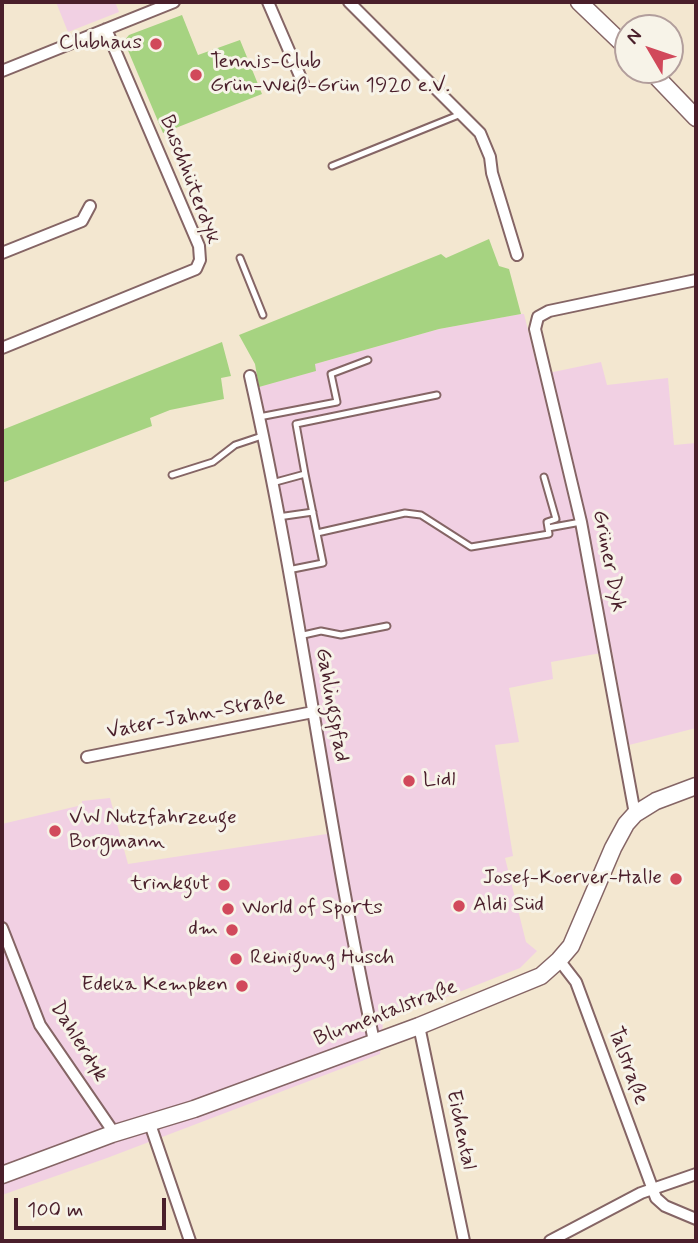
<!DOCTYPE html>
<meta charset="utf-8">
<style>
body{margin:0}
#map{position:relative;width:698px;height:1243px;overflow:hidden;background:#f3e7d0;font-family:Mynerve,sans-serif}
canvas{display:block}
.frame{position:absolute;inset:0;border:4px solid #4a1f2b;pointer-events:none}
.north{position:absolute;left:614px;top:14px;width:70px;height:70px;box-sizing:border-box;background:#f7f3e8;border:2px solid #b29e9c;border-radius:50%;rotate:309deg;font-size:19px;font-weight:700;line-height:28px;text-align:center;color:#4a1f2b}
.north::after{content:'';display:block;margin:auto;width:24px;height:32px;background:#d1495b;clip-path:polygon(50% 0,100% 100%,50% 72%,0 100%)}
.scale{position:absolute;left:14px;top:1198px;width:152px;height:32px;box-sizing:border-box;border:4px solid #4a1f2b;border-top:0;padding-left:9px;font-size:21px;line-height:24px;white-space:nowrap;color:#4a1f2b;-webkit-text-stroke:5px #f7f3e8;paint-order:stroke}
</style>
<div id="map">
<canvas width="698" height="1243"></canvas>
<div class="frame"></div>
<div class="north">N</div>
<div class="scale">100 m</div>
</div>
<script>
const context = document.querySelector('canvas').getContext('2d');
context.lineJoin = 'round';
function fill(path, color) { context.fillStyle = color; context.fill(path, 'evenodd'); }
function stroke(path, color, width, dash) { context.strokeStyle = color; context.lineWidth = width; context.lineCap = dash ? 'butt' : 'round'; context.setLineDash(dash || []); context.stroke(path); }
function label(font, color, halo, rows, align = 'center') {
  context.font = font + ' Mynerve,sans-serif'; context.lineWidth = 6; context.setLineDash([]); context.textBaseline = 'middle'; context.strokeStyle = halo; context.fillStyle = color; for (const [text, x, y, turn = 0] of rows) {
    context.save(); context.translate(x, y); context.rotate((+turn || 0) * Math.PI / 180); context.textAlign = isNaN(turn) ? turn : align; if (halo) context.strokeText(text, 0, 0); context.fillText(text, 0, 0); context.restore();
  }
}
const built = new Path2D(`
 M56 2H115L119 12 68 32Z
 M521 314H524L539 375 601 362 607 385 668 378 674 445 696 443V728L629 745 612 651 551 662 553 679 509 688 519 742 495 745 513 856 505 858 526 942 537 951 520 968 383 1022 380 1054 107 1158 2 1195V824L82 805V801L110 798 128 864 340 832 259 387 315 371V364L439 329Z`);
const green = new Path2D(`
 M182 15 198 55 240 40 262 94 163 133 124 41 129 35Z
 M489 239 499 266 509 269 521 314 439 329 315 364 316 371 259 387 255 364 239 335 441 254 446 258Z
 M222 342 231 376 221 378 224 399 170 410 150 418 152 426 2 483V430Z`);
const service = new Path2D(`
 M332 166 461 114
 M240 258 263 315
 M259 417 337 402 331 374 368 360
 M305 474 296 424 437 395
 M172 475 213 462 235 445 262 436
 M272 483 305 474 323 563 288 570
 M278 517 313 512
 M548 528 581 522
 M317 533 405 513 421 515 471 547 549 534 547 522 556 519 544 477
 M299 636 321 631 341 635 387 626`);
const minor = new Path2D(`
 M268 2 303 83
 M349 2 480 133 490 157 492 173 517 255
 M2 71 174 2
 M2 253 82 221 90 206
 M2 348 196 269 200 260 199 246 106 29
 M250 376C300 596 326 821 374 1041
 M87 757 313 712
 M635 814 581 522 535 329 538 317 549 311 696 280
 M2 928 40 1025 110 1127 112 1134
 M559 960 576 982 656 1198 665 1206 696 1219
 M419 1026 464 1241
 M150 1124 190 1241
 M550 1241 641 1193 696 1174`);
const secondary = new Path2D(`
 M579 2 628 49
 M650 70 696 118
 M2 1175 112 1134 194 1109 419 1026 541 976 559 960 571 946 613 848 626 824 635 814 656 801 696 786`);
const markers = [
 [156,44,7,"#d1495b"],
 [196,75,7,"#d1495b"],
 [409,781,7,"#d1495b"],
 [55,831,7,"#d1495b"],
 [676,879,7,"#d1495b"],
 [224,885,7,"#d1495b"],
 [459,906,7,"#d1495b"],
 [228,909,7,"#d1495b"],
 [232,930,7,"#d1495b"],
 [236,959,7,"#d1495b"],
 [242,986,7,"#d1495b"]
];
const poiNames = [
 ["Clubhaus",142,44,"right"],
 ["Tennis-Club",210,63],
 ["Grün-Weiß-Grün 1920 e.V.",210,87],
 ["Lidl",423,781],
 ["VW Nutzfahrzeuge",69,819],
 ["Borgmann",69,843],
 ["Josef-Koerver-Halle",662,879,"right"],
 ["trinkgut",210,885,"right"],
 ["Aldi Süd",473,906],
 ["World of Sports",242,909],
 ["dm",218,930,"right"],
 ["Reinigung Husch",250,959],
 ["Edeka Kempken",228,986,"right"]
];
const streetNames = [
 ["Buschhüterdyk",189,180,69],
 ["Grüner Dyk",608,561,79],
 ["Gahlingspfad",331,705,80],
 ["Vater-Jahn-Straße",196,716,-11],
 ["Blumentalstraße",386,1014,-21],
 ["Dahlerdyk",78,1042,58],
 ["Talstraße",627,1066,70],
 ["Eichental",460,1130,78]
];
fill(built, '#f1d0e3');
fill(green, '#a6d381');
stroke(service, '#856565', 9);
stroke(minor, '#856565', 14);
stroke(secondary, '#856565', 19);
stroke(service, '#fff', 5);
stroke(minor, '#fff', 10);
stroke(secondary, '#fff', 16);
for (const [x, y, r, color] of markers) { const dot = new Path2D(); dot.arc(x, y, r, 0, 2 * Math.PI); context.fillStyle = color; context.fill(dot); stroke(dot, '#f7f3e8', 2.5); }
label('21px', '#4a1f2b', '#f7f3e8', poiNames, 'left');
label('21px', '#4a1f2b', '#f7f3e8', streetNames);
</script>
